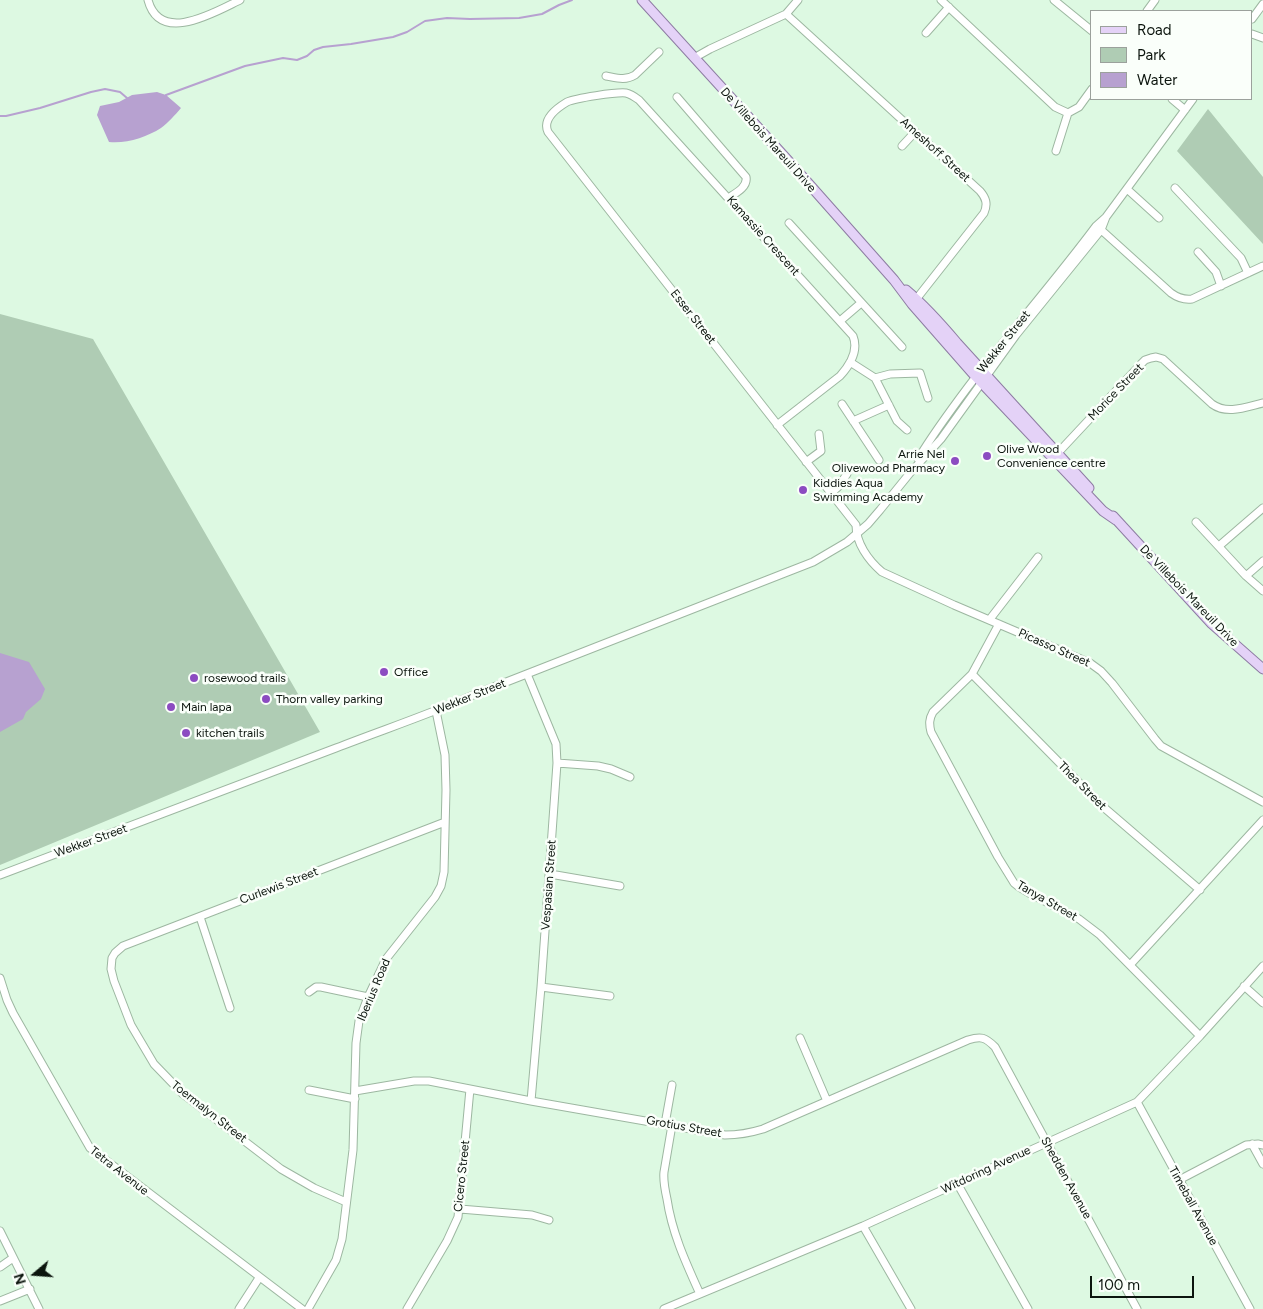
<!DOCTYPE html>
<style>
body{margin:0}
#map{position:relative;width:1263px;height:1309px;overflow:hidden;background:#ddf9e2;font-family:Figtree,sans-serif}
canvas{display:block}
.legend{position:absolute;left:1090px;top:10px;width:162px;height:90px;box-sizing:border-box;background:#fafffa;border:1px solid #9ba19c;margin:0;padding:6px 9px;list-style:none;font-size:15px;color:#0c150e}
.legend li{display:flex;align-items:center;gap:10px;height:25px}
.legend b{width:25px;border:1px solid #9ba19c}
.north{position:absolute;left:10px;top:1249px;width:50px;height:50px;-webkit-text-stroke:4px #fafffa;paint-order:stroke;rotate:252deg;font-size:14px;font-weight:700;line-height:20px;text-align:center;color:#0c150e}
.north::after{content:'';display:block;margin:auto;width:18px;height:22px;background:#0c150e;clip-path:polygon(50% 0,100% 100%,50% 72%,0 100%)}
.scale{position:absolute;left:1090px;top:1276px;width:104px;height:22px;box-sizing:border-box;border:2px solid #0c150e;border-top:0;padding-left:6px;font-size:15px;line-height:18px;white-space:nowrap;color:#0c150e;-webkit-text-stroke:4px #fafffa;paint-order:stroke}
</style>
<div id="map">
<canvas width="1263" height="1309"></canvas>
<ul class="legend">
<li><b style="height:6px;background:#e4d2f7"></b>Road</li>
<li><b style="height:14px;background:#afccb4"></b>Park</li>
<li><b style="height:14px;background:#b7a1d0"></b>Water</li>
</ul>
<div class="north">N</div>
<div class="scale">100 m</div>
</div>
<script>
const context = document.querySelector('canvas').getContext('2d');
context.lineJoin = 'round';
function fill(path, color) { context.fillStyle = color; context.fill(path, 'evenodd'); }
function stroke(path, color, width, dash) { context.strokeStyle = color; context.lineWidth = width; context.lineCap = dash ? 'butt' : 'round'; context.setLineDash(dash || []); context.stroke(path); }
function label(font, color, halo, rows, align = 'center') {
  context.font = font + ' Figtree,sans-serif'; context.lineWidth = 5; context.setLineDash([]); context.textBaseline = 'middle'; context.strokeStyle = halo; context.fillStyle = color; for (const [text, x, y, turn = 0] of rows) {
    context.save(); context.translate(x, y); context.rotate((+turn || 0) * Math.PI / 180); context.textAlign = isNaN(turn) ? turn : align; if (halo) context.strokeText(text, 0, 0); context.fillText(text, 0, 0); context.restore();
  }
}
const green = new Path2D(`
 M1208 109 1263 177V244L1177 151Z
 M0 314 93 339 320 732 0 865Z`);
const water = new Path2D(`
 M157 92 166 95 181 108C175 115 168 123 161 128 147 137 126 144 109 142L97 115 100 106 119 102 132 95Z
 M0 653 29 662 45 689 41 699 26 712 23 719 0 732Z`);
const stream = new Path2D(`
 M166 95 245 66 283 58 297 60 307 56 314 50 323 47 351 44 393 37 407 32 425 21 447 18 470 19 519 18 542 14 559 5 572 0
 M0 116H6L40 108 91 92 105 89 120 92 127 98`);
const minor = new Path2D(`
 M148 0C160 45 215 12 240 0
 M941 0 1055 107 1068 113
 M1054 0 1092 31
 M1147 11 1155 0
 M786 14 980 191C986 198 988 204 984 213L914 302
 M1252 19 1263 4
 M926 33 949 7
 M1252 34 1263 38
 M694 58 710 49 786 14 798 0
 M606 76C617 78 625 81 635 75L659 52
 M677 97 746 177C748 187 736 193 728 198
 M1172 99 1185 110
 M1068 113 1079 107 1092 89
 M902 146 915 132
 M1056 151 1068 113
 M1175 188 1241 258 1248 273
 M1127 189 1159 218
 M789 223 902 347
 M1098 227 1171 293C1178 298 1184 300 1192 299L1263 266
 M1198 252 1216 272 1221 286
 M840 321 861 303
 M850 362 875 378 897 421 907 430
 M875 378 890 374 920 373 928 398
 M842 404 879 460
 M853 421 889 405
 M777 425 840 376C850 365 859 351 853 336L639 100C635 97 631 94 626 93 616 92 576 98 567 102 557 108 542 119 548 132L856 525C856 543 868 560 882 572L954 605 1090 663 1101 671 1112 683 1155 739 1161 746 1263 802
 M1055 456 1141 364 1145 360 1151 358 1156 357 1163 359 1212 404C1227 415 1246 407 1263 403
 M918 459C933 434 950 411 968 387 1010 332 1055 281 1096 226L1106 217 1193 99
 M806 462 821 451 819 434
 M831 493 838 487 847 474
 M1196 522 1246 576 1263 591
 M1219 546 1263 508
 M1246 576 1263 561
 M990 619 1038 557
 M999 624 972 674 933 712C929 719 929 724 931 732L998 857 1014 883 1019 887 1029 893 1079 919 1100 935 1200 1036
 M527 674 556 744 557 763 541 987 531 1101
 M972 674 1101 805 1200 890
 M557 763 598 766 611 769 630 777
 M550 874 620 886
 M0 875C112 833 224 791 336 748 382 730 428 715 473 695L813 562 847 542 868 524 880 510 910 473 941 439 1016 335 1101 230 1106 217
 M200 917 230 1008
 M1130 965 1263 820
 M0 978 7 1000 13 1013 90 1148 302 1309
 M1244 986 1263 1003
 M541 987 610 996
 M309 992 316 987H321L368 997
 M800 1038 827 1101
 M309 1090 355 1099
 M355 1091 414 1081H429L531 1101 725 1135C738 1135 750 1133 763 1129L968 1040C981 1036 985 1037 995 1047L1137 1309
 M1137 1102 1250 1309
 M665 1124 672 1085
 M672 1125 664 1172C663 1181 665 1190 667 1199 672 1233 686 1263 700 1294
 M1252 1144 1263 1164
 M1179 1180 1246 1145 1258 1144 1263 1145
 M957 1183 1028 1309
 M346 1202 314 1188 281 1169 183 1094 154 1064 131 1025 114 981 111 969 112 958 115 953 123 946 136 941 445 822
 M460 1209 532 1215 549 1220
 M863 1226 911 1309
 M0 1231 39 1309
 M0 1267 13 1258
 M0 1301 30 1289
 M239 1309 259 1278
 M308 1309 336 1260 342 1239 353 1150 356 1043 359 1021 368 997 386 959 435 897 441 886 444 872 446 790 445 755 436 711
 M407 1309 447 1241 458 1217 470 1089
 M664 1309 863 1226 1137 1102 1200 1036 1263 966`);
const major = new Path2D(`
 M642 0 793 166 894 280 912 304 976 377 1103 511 1116 520
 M906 290C925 306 941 324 957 343L1089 488
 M1113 516 1212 624 1263 669`);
const markers = [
 [987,456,5,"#8c4cc1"],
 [955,461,5,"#8c4cc1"],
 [803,490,5,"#8c4cc1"],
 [384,672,5,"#8c4cc1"],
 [194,678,5,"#8c4cc1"],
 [266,699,5,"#8c4cc1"],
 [171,707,5,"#8c4cc1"],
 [186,733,5,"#8c4cc1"]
];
const streetNames = [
 ["De Villebois Mareuil Drive",768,140,48],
 ["Ameshoff Street",935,150,42],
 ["Kamassie Crescent",763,236,48],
 ["Esser Street",693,317,52],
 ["Wekker Street",1004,342,-51],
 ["Morice Street",1116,392,-46],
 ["De Villebois Mareuil Drive",1189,596,46],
 ["Picasso Street",1054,648,24],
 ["Wekker Street",470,697,-22],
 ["Thea Street",1082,786,45],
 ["Wekker Street",91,841,-20],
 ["Vespasian Street",549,885,-86],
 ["Curlewis Street",279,886,-21],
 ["Tanya Street",1047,901,30],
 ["Iberius Road",374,990,-67],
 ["Toermalyn Street",209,1112,38],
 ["Grotius Street",684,1127,10],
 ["Witdoring Avenue",986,1170,-25],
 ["Tetra Avenue",119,1171,38],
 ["Cicero Street",462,1176,-84],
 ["Shedden Avenue",1066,1178,61],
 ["Timeball Avenue",1193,1206,61]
];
const poiNames = [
 ["Olive Wood",997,449],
 ["Convenience centre",997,463],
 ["Arrie Nel",945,454,"right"],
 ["Olivewood Pharmacy",945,468,"right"],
 ["Kiddies Aqua",813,483],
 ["Swimming Academy",813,497],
 ["Office",394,672],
 ["rosewood trails",204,678],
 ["Thorn valley parking",276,699],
 ["Main lapa",181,707],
 ["kitchen trails",196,733]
];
fill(green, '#afccb4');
fill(water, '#b7a1d0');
stroke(stream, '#b7a1d0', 2);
stroke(minor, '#9db7a1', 9);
stroke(major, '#8d7ca2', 11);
stroke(minor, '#fff', 7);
stroke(major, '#e4d2f7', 9);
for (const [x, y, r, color] of markers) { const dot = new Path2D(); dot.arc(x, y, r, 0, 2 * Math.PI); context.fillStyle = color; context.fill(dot); stroke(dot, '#fafffa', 2); }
label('12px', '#0c150e', '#fafffa', streetNames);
label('12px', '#0c150e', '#fafffa', poiNames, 'left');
</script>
